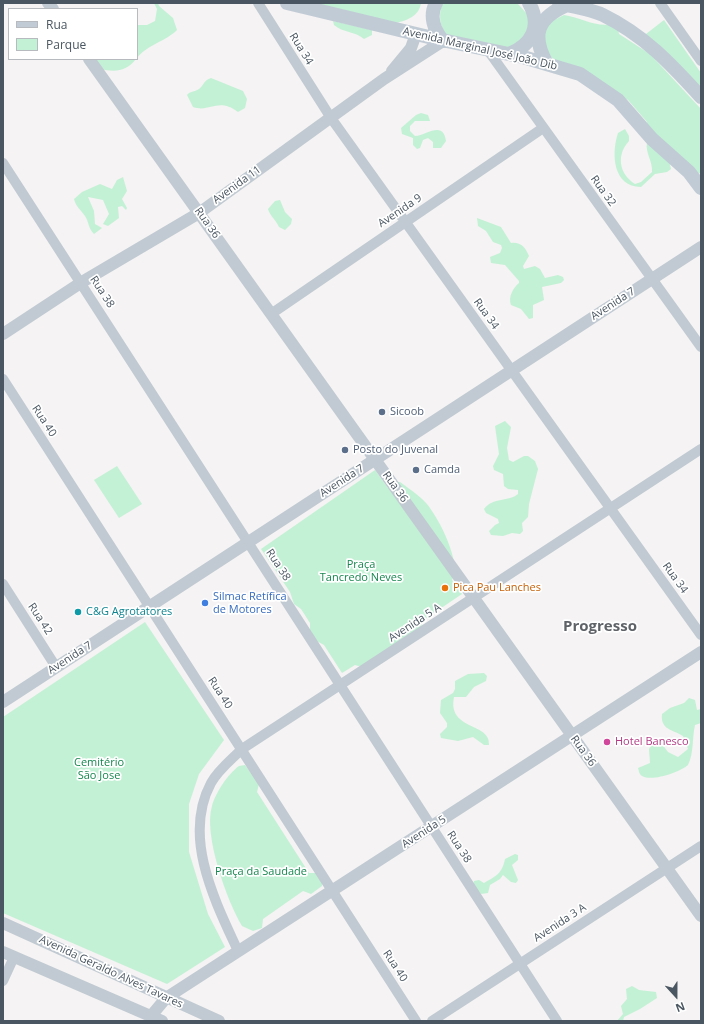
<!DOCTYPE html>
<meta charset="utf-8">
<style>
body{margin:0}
#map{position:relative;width:704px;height:1024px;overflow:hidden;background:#f5f3f3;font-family:"Open Sans",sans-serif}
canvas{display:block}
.frame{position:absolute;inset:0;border:4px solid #4a5661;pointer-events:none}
.legend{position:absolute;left:8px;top:8px;width:130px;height:52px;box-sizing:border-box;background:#fff;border:1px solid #b7bbc0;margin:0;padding:5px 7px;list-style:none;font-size:12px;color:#4a5661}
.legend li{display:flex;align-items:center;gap:8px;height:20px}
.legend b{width:20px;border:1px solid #b7bbc0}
.north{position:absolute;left:656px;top:976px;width:40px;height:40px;-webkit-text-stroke:3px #fff;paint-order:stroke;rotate:159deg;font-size:11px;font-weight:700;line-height:16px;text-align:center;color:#4a5661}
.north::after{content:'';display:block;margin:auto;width:14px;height:18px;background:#4a5661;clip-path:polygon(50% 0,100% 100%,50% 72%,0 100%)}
</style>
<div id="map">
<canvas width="704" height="1024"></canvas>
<div class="frame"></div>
<ul class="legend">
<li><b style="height:5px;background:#c1cbd6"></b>Rua</li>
<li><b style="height:11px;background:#c3f1d5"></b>Parque</li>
</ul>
<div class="north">N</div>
</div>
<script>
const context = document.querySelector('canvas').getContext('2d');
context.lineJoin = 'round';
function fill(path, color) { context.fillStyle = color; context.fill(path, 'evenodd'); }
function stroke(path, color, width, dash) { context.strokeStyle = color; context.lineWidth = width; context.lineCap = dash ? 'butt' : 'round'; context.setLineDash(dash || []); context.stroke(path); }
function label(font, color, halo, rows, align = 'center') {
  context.font = font + ' "Open Sans",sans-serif'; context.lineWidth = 3.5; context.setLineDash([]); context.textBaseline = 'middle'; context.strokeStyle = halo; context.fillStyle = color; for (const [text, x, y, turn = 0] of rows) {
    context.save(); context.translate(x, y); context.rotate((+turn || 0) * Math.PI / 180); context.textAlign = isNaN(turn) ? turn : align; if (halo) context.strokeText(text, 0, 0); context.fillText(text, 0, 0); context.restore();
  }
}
const green = new Path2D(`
 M154 3H158L159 6 173 18 177 30C165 42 148 44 137 58V25H147L155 21 157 9Z
 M306 3H421C419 16 408 20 396 23Z
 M443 3 518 4 528 15 529 31 512 49C500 46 459 42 450 37 439 31 438 13 443 3Z
 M564 15C579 17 597 28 612 24L618 27 619 34 650 54 701 109V174L693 171 645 126 647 122 628 100 553 59 547 52 543 32 552 21Z
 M664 20 701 73V90L646 34Z
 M333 21 372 30V35L364 39C355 31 343 33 334 25Z
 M95 59H136C126 72 115 72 100 69Z
 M211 78 243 91 247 99 245 108 238 112C218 97 210 113 193 107L187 95C190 91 194 92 199 89 204 85 204 80 211 78Z
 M421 113 428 115 430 121H415L410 126V131L415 136C427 135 443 120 446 141L441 148H433V142L428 138 423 140 420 148 417 149 413 145V138L402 134 401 128 416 115Z
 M625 129 629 136V141C616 155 619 174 635 184L641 182 652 172C653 162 645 152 647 143L669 161 671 169 667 172 655 174 641 187C613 187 611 154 618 133Z
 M123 177 127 191 122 199 127 208 126 210 122 206 118 207 119 218 108 226 103 224 109 214 103 200 88 197 94 211 95 224 102 228 94 234C88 228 89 222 85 216 81 210 76 207 74 199L82 192 100 184 112 189 117 180Z
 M280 200 285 212 292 219 291 224 285 230 279 227C276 220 270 216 268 209L275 201Z
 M477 218 501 227 511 243C521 242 525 247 529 256L523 266 524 269 535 266 540 269 545 278 558 275 563 277 564 280 561 283 542 287 544 300 533 305V318L529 319 521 309 511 305C508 297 513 288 519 283V281L505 265 491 263 490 257 500 253 502 248 501 245 493 242 486 231 478 226Z
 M505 421 511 427 507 448 509 460 513 462 524 456H528L535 461 538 469 529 504 528 517 522 523 523 531 520 534 512 533 503 536 491 535 489 531 495 525 499 523 498 519 486 513 484 509C493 497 509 502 518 494V490L508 489 504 486 503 474 494 470 493 466 499 454 495 426Z
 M117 466 142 504 119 518 94 480Z
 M375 470 388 488 392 482H400C408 488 419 495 426 503 438 516 463 565 452 580L462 594 425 619 419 630 362 667 355 665 342 673 324 645 313 639 310 632V623L301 609 294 604 290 592 261 549Z
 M145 622 224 740 199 774 189 804V852L208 914 225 947 167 984 3 913V717Z
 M484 673 487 676 486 681 474 687 466 697H454C447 731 491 722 489 745H484L473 737 458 741 441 738 440 734 447 727V723L440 713 441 700 453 693 455 689V681L468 674Z
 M689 698 695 700 697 710 701 709V723L695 725C692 738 694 753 688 765 680 772 652 782 642 776 639 774 639 771 638 768L650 763 649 749 655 740H659L668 752 678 757 688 749 683 736C674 730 660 730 662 714L670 708 684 703Z
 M245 765 259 784 257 792 309 873H316L322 881V886L311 894 303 891 263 919 262 928 253 931 242 926C227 901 203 834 212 806 216 792 228 774 239 766Z
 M515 854 518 855V860L512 865 518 880 516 883 511 882 503 875 500 879 490 885 488 893 481 894 473 885 474 881 479 880 484 883C496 876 502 874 505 859Z
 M632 986 639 990 656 992 657 998 640 1009 624 1017 623 1021H617L623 1014 621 1006 627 999 626 989Z`);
const minor = new Path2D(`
 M258 3 331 118 701 635
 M660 3 701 61
 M487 49 701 347
 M3 163 557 1021
 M271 314 543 128
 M3 379 416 1021
 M3 584 56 667
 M238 951C215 901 182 837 211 783 218 770 231 760 242 749L701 449
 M3 981 14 957
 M432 1021 701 846`);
const tertiary = new Path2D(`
 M48 3 53 9
 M89 59 701 916
 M392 71 411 48 416 34
 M3 334 82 282 199 213 384 79 443 41
 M3 702 701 247
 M3 923 219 1021
 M3 952 162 1021
 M151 1016 166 998 701 652`);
const secondary = new Path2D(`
 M287 3 437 39 523 57 580 74 618 100 652 139 689 172 701 188
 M436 3C429 16 434 30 443 41
 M559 3C573 7 590 9 603 15 644 35 671 64 701 97
 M509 54C532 45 542 26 529 3
 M547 64C531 35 537 18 567 5`);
const markers = [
 [382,412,4,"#5c6f8a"],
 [345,450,4,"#5c6f8a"],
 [416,470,4,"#5c6f8a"],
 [445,588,4,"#e8710a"],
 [205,603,4,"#3f7fe0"],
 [78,612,4,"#0f9aa8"],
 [607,742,4,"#d1479c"]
];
const streetNames = [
 ["Rua 34",301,49,58],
 ["Avenida Marginal José João Dib",480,49,13],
 ["Avenida 11",237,185,-36],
 ["Rua 32",603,191,54],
 ["Avenida 9",400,211,-34],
 ["Rua 36",207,223,55],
 ["Rua 38",102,292,57],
 ["Avenida 7",613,304,-33],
 ["Rua 34",486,314,54],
 ["Rua 40",44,421,57],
 ["Avenida 7",342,481,-33],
 ["Rua 36",395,487,54],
 ["Rua 38",278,565,57],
 ["Rua 34",675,578,54],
 ["Rua 42",40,619,57],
 ["Avenida 5 A",415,623,-33],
 ["Avenida 7",70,658,-33],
 ["Rua 40",220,693,57],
 ["Rua 36",583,751,54],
 ["Avenida 5",424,832,-33],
 ["Rua 38",459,847,57],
 ["Avenida 3 A",560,923,-33],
 ["Rua 40",395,966,57],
 ["Avenida Geraldo Alves Tavares",111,972,25]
];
const serviceNames = [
 ["Sicoob",390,412],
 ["Posto do Juvenal",353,450],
 ["Camda",424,470]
];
const parkNames = [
 ["Praça",361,565],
 ["Tancredo Neves",361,578],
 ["Cemitério",99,763],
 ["São Jose",99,776],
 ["Praça da Saudade",261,872]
];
const foodNames = [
 ["Pica Pau Lanches",453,588]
];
const shopNames = [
 ["Silmac Retífica",213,597],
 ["de Motores",213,610]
];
const cultureNames = [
 ["C&G Agrotatores",86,612]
];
const hotelNames = [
 ["Hotel Banesco",615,742]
];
const districtNames = [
 ["Progresso",600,627]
];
fill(green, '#c3f1d5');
stroke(minor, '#c1cad2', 10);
stroke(tertiary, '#c1cad2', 12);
stroke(secondary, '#c1cbd6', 14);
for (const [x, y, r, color] of markers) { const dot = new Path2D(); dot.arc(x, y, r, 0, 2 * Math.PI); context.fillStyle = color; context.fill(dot); stroke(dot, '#fff', 1.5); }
label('11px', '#4a5661', '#fff', streetNames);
label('11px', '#4e5e75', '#fff', serviceNames, 'left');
label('11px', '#17864f', '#fff', parkNames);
label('11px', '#c56008', '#fff', foodNames, 'left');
label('11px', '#366cbe', '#fff', shopNames, 'left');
label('11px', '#0d838f', '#fff', cultureNames, 'left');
label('11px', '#b23c85', '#fff', hotelNames, 'left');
label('bold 15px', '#5f6368', '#fff', districtNames);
</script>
